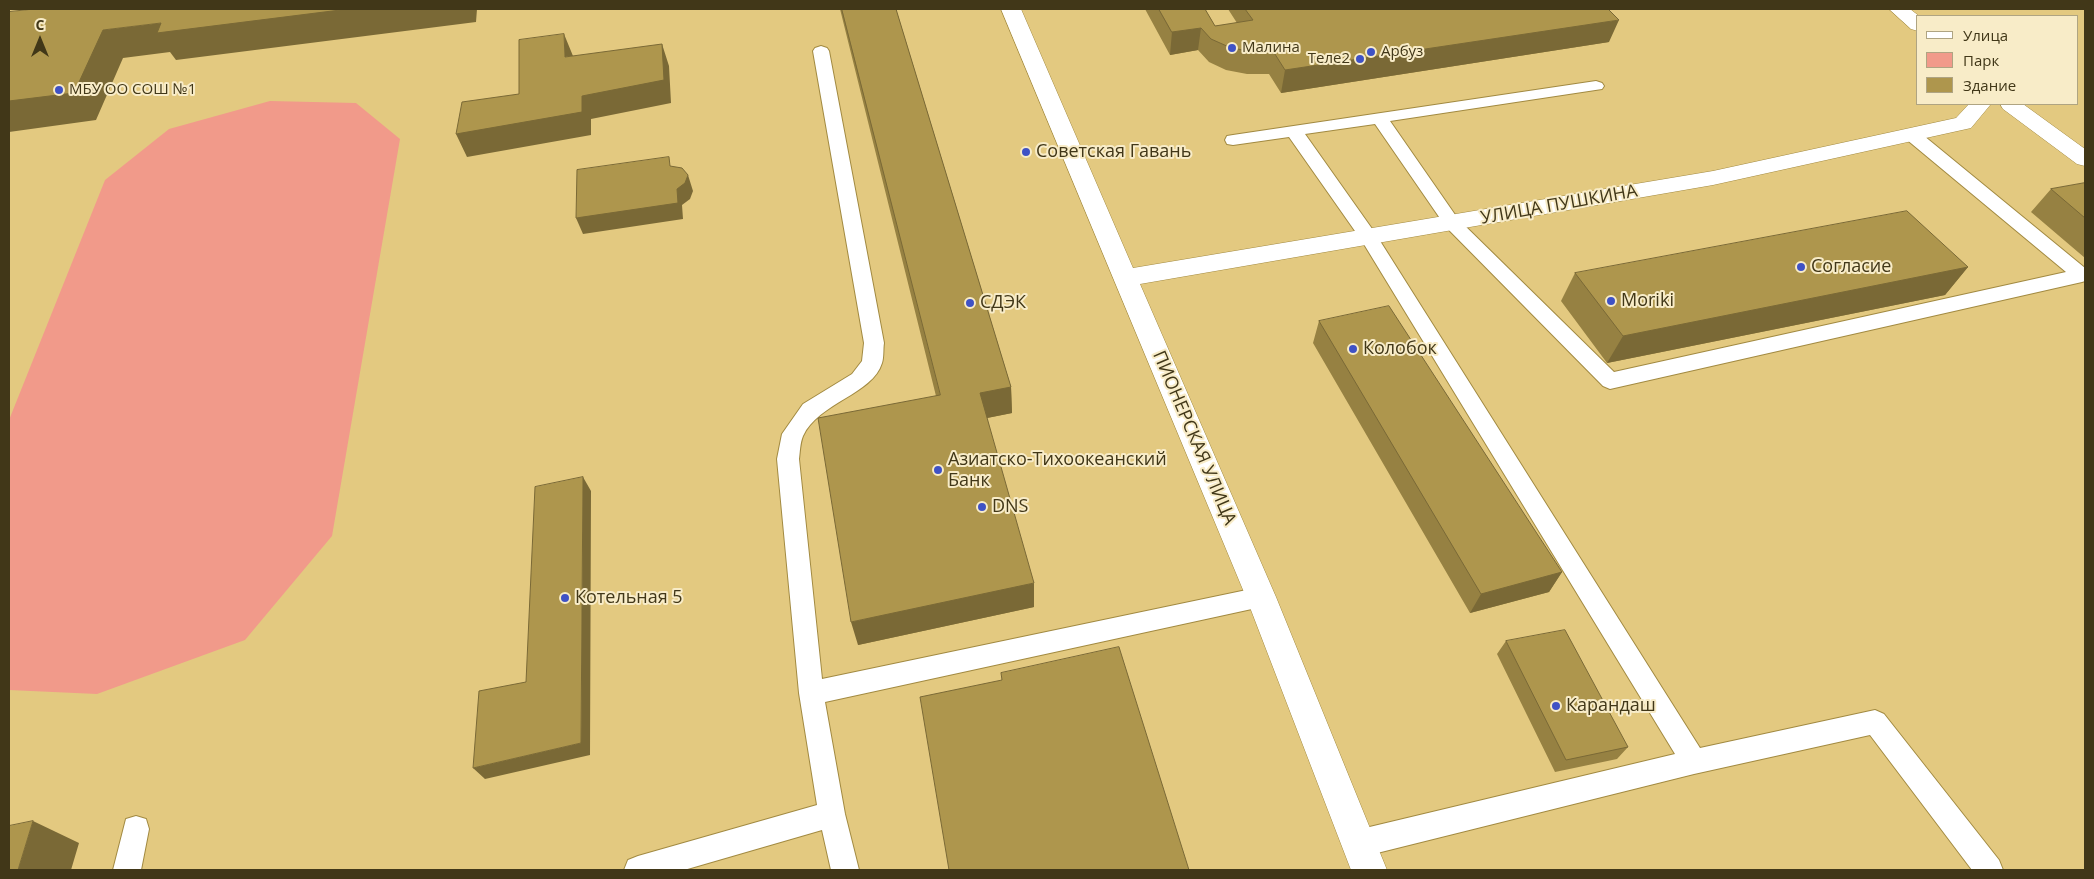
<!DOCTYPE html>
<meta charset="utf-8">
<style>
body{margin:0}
#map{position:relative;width:2094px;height:879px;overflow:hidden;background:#e3c980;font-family:"Open Sans",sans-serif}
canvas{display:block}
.frame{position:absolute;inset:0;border:10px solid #413718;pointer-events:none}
.legend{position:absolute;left:1916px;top:15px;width:162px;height:90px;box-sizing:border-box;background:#f8ecc8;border:1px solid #afa482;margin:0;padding:6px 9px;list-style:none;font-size:15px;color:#413718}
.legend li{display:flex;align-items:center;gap:10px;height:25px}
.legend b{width:25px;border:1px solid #afa482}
.north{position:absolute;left:15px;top:15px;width:50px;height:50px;-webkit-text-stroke:4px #f8ecc8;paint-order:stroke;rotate:0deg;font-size:14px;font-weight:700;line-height:20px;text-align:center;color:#413718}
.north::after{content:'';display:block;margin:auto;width:18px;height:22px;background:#413718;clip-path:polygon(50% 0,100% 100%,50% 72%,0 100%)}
</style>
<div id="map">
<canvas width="2094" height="879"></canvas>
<div class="frame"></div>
<ul class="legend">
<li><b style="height:6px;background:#fff"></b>Улица</li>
<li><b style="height:14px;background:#f19a8a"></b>Парк</li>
<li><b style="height:14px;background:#ae964d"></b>Здание</li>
</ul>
<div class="north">С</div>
</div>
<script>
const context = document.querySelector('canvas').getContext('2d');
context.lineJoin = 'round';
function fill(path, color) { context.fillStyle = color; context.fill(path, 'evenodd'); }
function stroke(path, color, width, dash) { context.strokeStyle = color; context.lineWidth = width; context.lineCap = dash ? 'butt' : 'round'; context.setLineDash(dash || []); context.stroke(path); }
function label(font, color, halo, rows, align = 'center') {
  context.font = font + ' "Open Sans",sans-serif'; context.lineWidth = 4; context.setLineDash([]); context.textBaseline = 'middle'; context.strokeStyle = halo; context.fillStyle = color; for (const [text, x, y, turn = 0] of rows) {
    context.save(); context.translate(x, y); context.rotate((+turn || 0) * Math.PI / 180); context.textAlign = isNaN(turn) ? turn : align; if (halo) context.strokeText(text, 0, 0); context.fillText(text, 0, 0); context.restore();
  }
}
const green = new Path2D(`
 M270 101 356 103 400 139 332 536 245 640 97 694 9 690V420L105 180 169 129Z`);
const lane = new Path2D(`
 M821 46 827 48 829 51 884 343C883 349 884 357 882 363 873 394 818 403 803 436 800 443 800 452 799 459L822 679 1261 587 1269 590 1273 597 1269 604 1261 607 825 702 845 814 859 870H831L822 830 684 870H624L628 860 638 856 817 805 799 693 777 459 782 434 803 404 852 374 862 361 864 343 813 51 815 48Z
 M1596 81 1602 83 1604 86 1602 89 1390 121 1458 219 1614 372 2066 272 1906 139 1904 135 1906 131 1912 130 1918 131 2085 268V281L2082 282 1610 389 1603 386 1446 227 1375 124 1305 134 1375 233 1700 748 1875 710 1884 714 1999 860 2003 870H1972L1870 735 1694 774 1357 858 1347 854 1343 844 1347 834 1357 830 1675 754 1362 241 1289 137 1233 145 1227 144 1225 140 1227 136 1233 135Z
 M136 816 146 819 149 829 141 870H113L126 819Z`);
const street = new Path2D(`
 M1001 9H1021L1133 268 1713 171 1956 118 1969 104H1991L1971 128 1713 185 1140 284 1276 597 1387 870H1351L1246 597Z
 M1889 9H1910L1919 16H1918V31L1911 29Z
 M2000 104H2023L2085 149V166L2077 164 2003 109Z`);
const wall = new Path2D(`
 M840 9H896L1011 387 1012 413 987 418 1034 607 858 645 936 396Z
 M1145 9H1205L1215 26 1237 23 1228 9H1608L1609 42 1281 93 1269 74H1247L1226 70 1209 62 1198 50 1170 55Z
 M2085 183V258L2031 212 2051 189Z
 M1968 267 1945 295 1607 363 1561 301 1575 273Z
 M1319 321 1562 572 1549 592 1470 613 1313 343Z
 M1506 641 1628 747 1617 759 1555 772 1497 654Z`);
const shadedWall = new Path2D(`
 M348 9H477L476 22 176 60 170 52 123 58 96 120 9 132V101L103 30 161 23Z
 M1619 20 1609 42 1281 93 1285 70Z
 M1201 28 1198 50 1170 55 1172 32Z
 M564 34 573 56 565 57Z
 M662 44 669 66 671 103 591 119V135L467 157 456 134 582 96Z
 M688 175 693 191 690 199 682 205 683 219 583 234 576 218 677 189Z
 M1968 267 1945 295 1607 363 1623 336Z
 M1011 387 1012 413 982 419 980 393Z
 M583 477 591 491 590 755 485 779 473 768 581 743Z
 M1562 572 1549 592 1470 613 1481 594Z
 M1034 583V607L858 645 851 622Z
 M33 821 79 843 71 870H18Z`);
const building = new Path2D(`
 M34 9H348L157 33 161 23 103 30 74 93 9 101V12Z
 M842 9H896L1011 387 980 393 1034 583 851 622 818 418 940 395Z
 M1159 9H1205L1215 26 1253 20 1245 9H1608L1619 20 1285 70 1273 51 1251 52 1229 47 1211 39 1201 28 1172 32Z
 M564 34 565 57 662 44 664 80 582 96V112L456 134 462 102 519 94V40Z
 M669 157 670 166 682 168 688 175 685 183 677 189 678 203 576 218 577 170Z
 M2085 183V218L2051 189Z
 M1907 211 1968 267 1623 336 1575 273Z
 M1389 306 1562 572 1481 594 1319 321Z
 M583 477 581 743 473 768 479 691 526 682 535 487Z
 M1565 630 1628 747 1566 760 1506 641Z
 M1119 647 1189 870H949L920 697 1002 680 1001 673Z
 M33 821 18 870H9V826Z`);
const markers = [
 [1232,48,5,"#3f52c5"],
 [1371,52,5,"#3f52c5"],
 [1360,59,5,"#3f52c5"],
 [59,90,5,"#3f52c5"],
 [1026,152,5,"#3f52c5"],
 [1801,267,5,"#3f52c5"],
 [1611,301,5,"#3f52c5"],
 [970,303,5,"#3f52c5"],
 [1353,349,5,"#3f52c5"],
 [938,470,5,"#3f52c5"],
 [982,507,5,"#3f52c5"],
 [565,598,5,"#3f52c5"],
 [1556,706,5,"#3f52c5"]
];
const farPoinames = [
 ["Малина",1242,48],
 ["Арбуз",1381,52],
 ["Теле2",1350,59,"right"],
 ["МБУ ОО СОШ №1",69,90]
];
const poiNames = [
 ["Советская Гавань",1036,152],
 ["Согласие",1811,267],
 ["Moriki",1621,301],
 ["СДЭК",980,303],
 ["Колобок",1363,349],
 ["Азиатско-Тихоокеанский",948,460],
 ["Банк",948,481],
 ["DNS",992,507],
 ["Котельная 5",575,598],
 ["Карандаш",1566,706]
];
const streetNames = [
 ["УЛИЦА ПУШКИНА",1559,205,-10],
 ["ПИОНЕРСКАЯ УЛИЦА",1194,438,67]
];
fill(green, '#f19a8a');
stroke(lane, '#a28a41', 2);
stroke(street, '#a28a41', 1);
fill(lane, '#fff');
fill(street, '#fff');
fill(wall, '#968142');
fill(shadedWall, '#7a6936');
fill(building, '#ae964d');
stroke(building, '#7a6936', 1);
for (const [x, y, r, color] of markers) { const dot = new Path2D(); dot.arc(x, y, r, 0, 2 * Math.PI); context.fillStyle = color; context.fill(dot); stroke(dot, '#f8ecc8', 2); }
label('15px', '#413718', '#f8ecc8', farPoinames, 'left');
label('18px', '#413718', '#f8ecc8', poiNames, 'left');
label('18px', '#413718', '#f8ecc8', streetNames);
</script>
